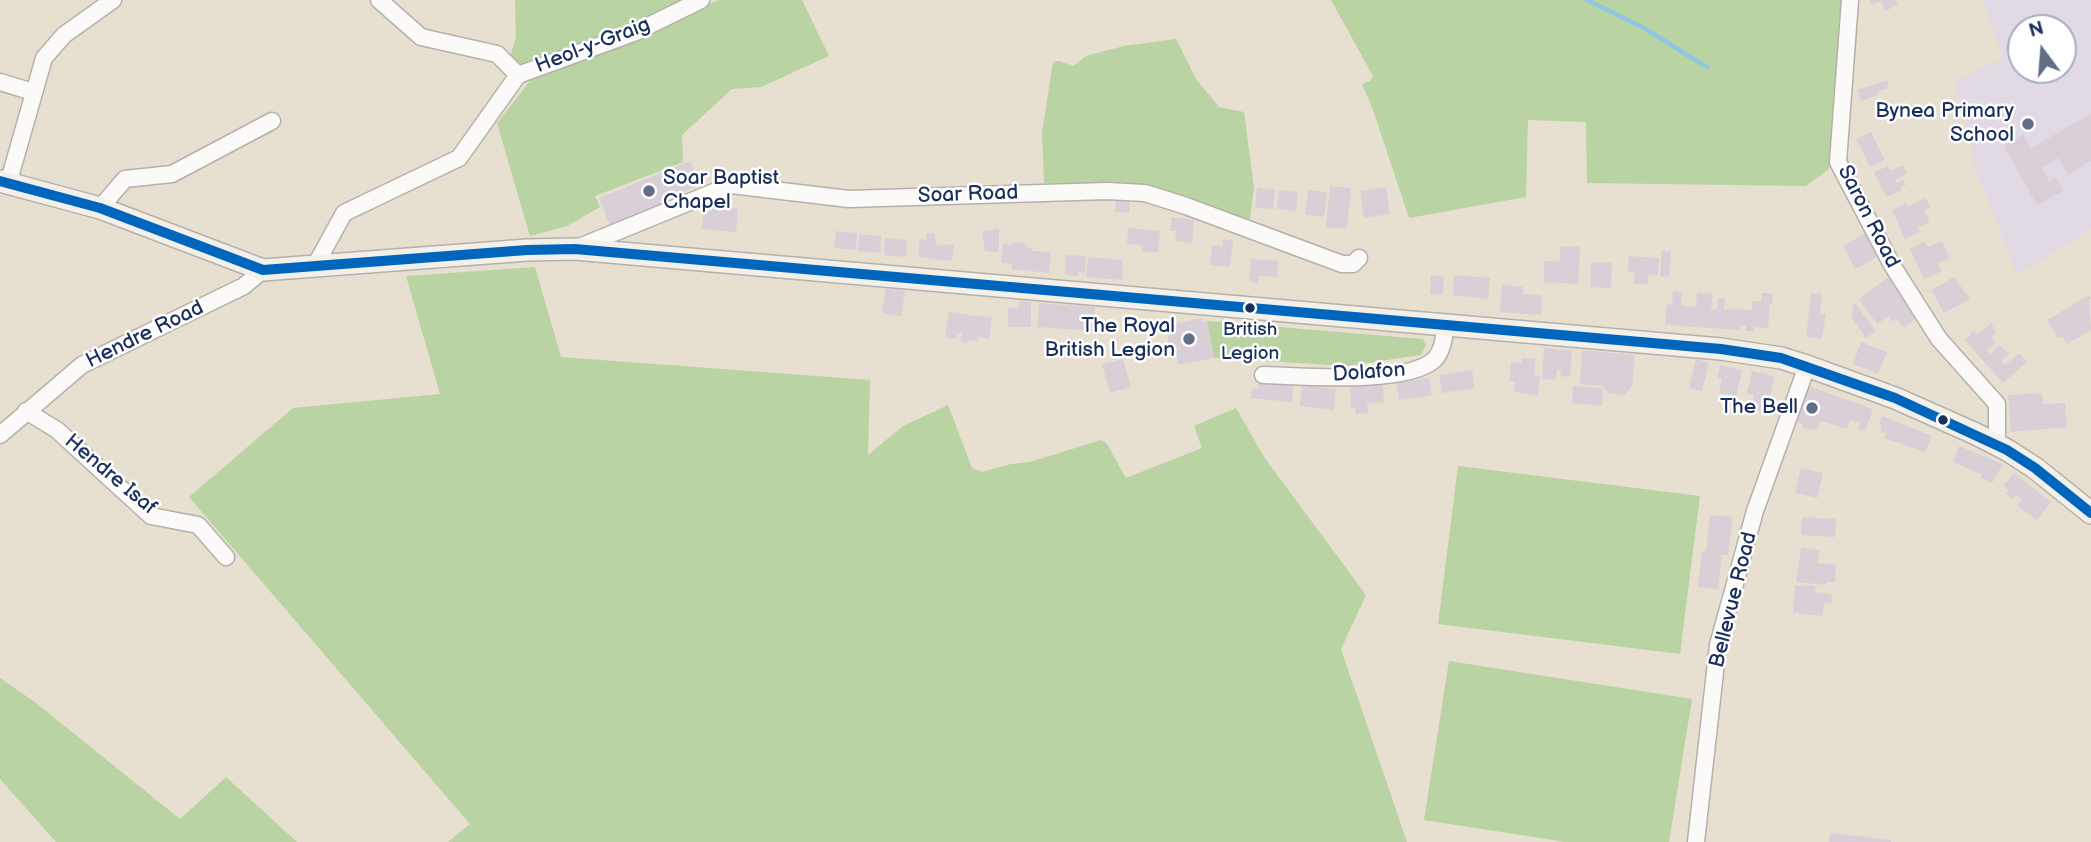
<!DOCTYPE html>
<style>
body{margin:0}
#map{position:relative;width:2091px;height:842px;overflow:hidden;background:#e7dfd0;font-family:"Balsamiq Sans",sans-serif}
canvas{display:block}
.north{position:absolute;left:2007px;top:14px;width:70px;height:70px;box-sizing:border-box;background:#fff;border:2px solid #a4acbf;border-radius:50%;rotate:344deg;font-size:19px;font-weight:700;line-height:28px;text-align:center;color:#1b2f5e}
.north::after{content:'';display:block;margin:auto;width:24px;height:32px;background:#626d86;clip-path:polygon(50% 0,100% 100%,50% 72%,0 100%)}
</style>
<div id="map">
<canvas width="2091" height="842"></canvas>
<div class="north">N</div>
</div>
<script>
const context = document.querySelector('canvas').getContext('2d');
context.lineJoin = 'round';
function fill(path, color) { context.fillStyle = color; context.fill(path, 'evenodd'); }
function stroke(path, color, width, dash) { context.strokeStyle = color; context.lineWidth = width; context.lineCap = dash ? 'butt' : 'round'; context.setLineDash(dash || []); context.stroke(path); }
function label(font, color, halo, rows, align = 'center') {
  context.font = font + ' "Balsamiq Sans",sans-serif'; context.lineWidth = 5; context.setLineDash([]); context.textBaseline = 'middle'; context.strokeStyle = halo; context.fillStyle = color; for (const [text, x, y, turn = 0] of rows) {
    context.save(); context.translate(x, y); context.rotate((+turn || 0) * Math.PI / 180); context.textAlign = isNaN(turn) ? turn : align; if (halo) context.strokeText(text, 0, 0); context.fillText(text, 0, 0); context.restore();
  }
}
const built = new Path2D(`
 M1983 0H2091V229L2017 275 1975 168 1956 81 2003 58ZM2021 28H2063V70H2021Z`);
const green = new Path2D(`
 M515 0H685L632 26 520 68 509 60 516 38Z
 M718 0H802L829 56 761 87 732 89 682 135 683 162 595 196 600 207 567 226 530 236 497 123 530 81 642 36Z
 M1331 0H1847L1838 162 1806 186 1587 183 1586 122 1528 120 1526 197 1409 218 1372 107 1362 84 1370 81 1373 76Z
 M1176 39 1196 79 1219 107 1244 112 1254 188 1250 219 1099 186 1044 183 1042 133 1053 62 1059 61 1073 66 1086 56 1124 46Z
 M535 267 561 357 870 380 868 455 903 426 948 405 972 468 982 472 1011 464 1030 462 1101 440 1107 444 1126 478 1202 448 1194 426 1236 408 1264 457 1366 595 1341 649 1407 842H448L470 824 189 497 293 408 440 394 406 276Z
 M1207 321 1423 339 1426 345 1421 355 1346 366 1214 358Z
 M1458 466 1700 496 1680 654 1438 624Z
 M1449 661 1692 699 1669 842H1566L1424 820Z
 M0 678 36 703 180 819 226 777 297 842H56L0 779Z`);
const stream = new Path2D(`
 M1587 0 1642 27 1707 67`);
const building = new Path2D(`
 M1870 0H1896L1898 5 1885 11 1881 1 1872 5Z
 M1887 80 1889 88 1878 91 1879 95 1861 101 1857 90Z
 M2091 114V161L2068 175 2058 158 2042 168 2049 181 2056 177 2063 191 2037 205 2004 146 2023 134 2031 148Z
 M1871 132 1885 160 1870 167 1856 139Z
 M690 161 700 185 660 201 663 207 611 228 599 198Z
 M1903 165 1907 174 1895 180 1897 183 1903 179 1906 185 1900 187 1902 190 1886 197 1874 172 1888 166 1890 171Z
 M1330 186 1351 188 1347 229 1326 227Z
 M1386 187 1390 214 1364 218 1360 191Z
 M1257 188 1275 190 1273 209 1255 208Z
 M1279 190 1298 192 1296 211 1277 209Z
 M1308 190 1327 192 1324 217 1305 215Z
 M1926 198 1930 208 1924 210 1930 222 1918 228 1920 232 1905 239 1892 210 1906 203 1908 206Z
 M705 200 726 203V207L738 209 736 232 701 229Z
 M1116 201 1130 202 1129 213 1115 212Z
 M1172 217 1194 220 1192 243 1175 241 1176 231H1170Z
 M1128 228 1160 231 1158 253 1142 251 1143 246 1127 244Z
 M999 229V252L985 251 982 231Z
 M836 231 857 233 856 250 834 248Z
 M927 233 935 234 936 246 954 244 952 261 918 257 920 239 926 240Z
 M1866 233 1879 256 1855 269 1843 246Z
 M859 234 881 236 880 253 858 251Z
 M885 238 907 240 906 257 884 255Z
 M1223 239 1233 240 1230 267 1210 265 1212 245 1222 246Z
 M1925 241 1928 247 1942 241 1950 258 1938 263 1942 271 1924 279 1910 249Z
 M1012 242 1026 243 1025 247 1033 248 1032 251 1051 252 1049 273 1012 269V264L1001 263 1003 244 1012 245Z
 M1560 246 1580 247 1578 284 1544 282V261L1560 262Z
 M1662 250 1671 251 1669 277 1660 276Z
 M1066 255 1086 256 1085 273 1078 272V276L1065 275Z
 M1629 256 1659 258 1658 275 1648 274V284H1634L1635 273 1628 272Z
 M1088 257 1123 260 1122 280 1086 277Z
 M1251 259 1278 261 1277 277 1259 276 1258 283 1249 282Z
 M1591 262 1612 263 1611 288 1590 287Z
 M1431 275 1444 276 1443 295 1430 294Z
 M1454 275 1490 278 1488 299 1453 295Z
 M1889 276 1919 316 1904 328 1897 319 1893 322 1889 316 1877 324 1859 299Z
 M1954 277 1970 299 1944 313 1931 290Z
 M1502 285 1523 287V294L1542 295 1541 315 1500 312Z
 M886 288 905 291 901 316 882 313Z
 M1673 291 1682 292 1681 305 1696 307 1697 293 1713 294 1711 309H1717L1718 298 1725 299 1724 309 1752 310V301H1761L1762 293H1773L1772 304H1770L1768 328 1754 327V331H1746V326H1740V330L1665 325 1667 304 1672 305Z
 M1811 293 1822 294 1820 313 1826 314 1822 339 1806 337Z
 M2089 295 2091 298 2089 302 2091 330 2067 344 2063 337 2058 339 2047 320Z
 M1019 301 1031 302V327H1008V308L1019 309Z
 M1854 302 1876 331 1866 338 1851 317Z
 M1039 303 1095 307 1093 331 1037 327Z
 M949 312 992 318 989 339 978 337 977 341 968 340V343L960 342 962 333H957L956 339 945 338Z
 M1202 318V322L1207 321 1214 358 1178 365 1176 352 1171 353 1165 325Z
 M1991 323 1996 332 1991 337 1996 342 1987 350 1990 354 2000 345 2009 354 2001 361 2005 365 2019 353 2027 362 2003 383 1965 340 1974 331 1977 335Z
 M1861 342 1887 352 1878 374 1853 364Z
 M1544 348 1572 351 1570 377 1560 376 1561 370 1557 369 1556 380 1542 379Z
 M1582 350 1635 355 1632 386 1625 395 1608 393 1602 386 1580 384Z
 M1522 358 1536 359 1534 375 1540 376 1538 395 1514 392 1515 382 1509 381 1511 362 1521 363Z
 M1123 359 1131 387 1110 393 1102 364Z
 M1696 359 1709 363 1702 391 1689 388Z
 M1720 365 1742 370 1736 397 1719 393 1722 379 1717 378Z
 M1472 370 1475 388 1442 393 1439 375Z
 M1752 371 1774 376 1770 397 1763 396 1760 411 1751 409 1754 395 1747 394Z
 M1429 378 1432 395 1399 400 1396 383Z
 M1259 380 1293 383 1292 402 1251 398 1252 388 1258 389Z
 M1302 385 1336 389 1334 410 1300 406Z
 M1383 385 1384 402 1367 403 1368 413 1356 414 1355 407 1351 408 1350 387Z
 M1573 386 1603 388 1602 406 1572 403Z
 M1808 386 1873 409 1865 431 1858 429 1860 423 1850 420 1847 429 1820 421 1817 430 1802 428 1803 424 1795 421Z
 M2042 393 2043 404 2065 403 2067 427 2011 432 2008 395Z
 M1882 416 1932 436 1925 452 1884 438 1886 433 1880 431 1882 426 1879 425Z
 M1959 446 2003 464 1992 483 1981 478V474L1953 462Z
 M1801 468 1823 473 1817 498 1795 493Z
 M2014 473 2051 502 2037 520 2017 506 2022 500 2016 495 2013 500 2006 494 2009 491 2003 486Z
 M1710 515 1733 517 1728 555H1722L1718 589 1698 587 1702 551H1706Z
 M1802 517 1836 519 1835 537 1801 535Z
 M1801 548 1819 550 1818 563 1836 565 1835 582H1826V585L1796 582Z
 M1795 585 1816 586 1815 592 1832 594 1831 603 1824 602 1823 616 1793 613Z
 M1830 833 1891 840V842H1829Z`);
const street = new Path2D(`
 M379 0 421 37 497 54 518 75
 M1850 0 1838 162 1892 265 1939 339 1997 404V445
 M0 82 33 92
 M8 184 44 58 64 35 113 0
 M100 208 125 179 172 174 272 121
 M577 248 731 185 849 199 1107 191 1145 193 1186 206 1342 264H1353L1359 258
 M315 266 344 213 459 158 518 75 636 32 701 0
 M1263 375C1301 376 1406 385 1434 360 1443 351 1444 337 1446 325
 M26 411 57 430 151 516 198 525 226 557
 M0 435 82 365 244 286 263 270
 M1696 842 1718 645 1755 511 1807 366`);
const secondary = new Path2D(`
 M0 181 100 208 263 270 527 250 575 249 1721 349 1781 358 1807 366 1895 398 1976 434 2007 450 2035 468 2091 513`);
const bus1 = new Path2D(`
 M0 181 100 208 263 270 527 250 575 249 1721 349 1781 358 1895 398 2007 450 2035 468 2091 513`);
const markers = [
 [2028,124,7,"#626d86"],
 [649,191,7,"#626d86"],
 [1250,308,6,"#1b2f5e"],
 [1189,339,7,"#626d86"],
 [1812,408,7,"#626d86"],
 [1943,420,6,"#1b2f5e"]
];
const busNames = [
 ["British",1250,330],
 ["Legion",1250,354]
];
const streetNames = [
 ["Heol-y-Graig",593,46,-21],
 ["Soar Road",968,195,-2],
 ["Saron Road",1868,217,63],
 ["Hendre Road",145,335,-26],
 ["Dolafon",1369,373,-4],
 ["Hendre Isaf",110,475,40],
 ["Bellevue Road",1734,600,-76]
];
const poiNames = [
 ["Bynea Primary",2014,112],
 ["School",2014,136],
 ["Soar Baptist",663,179,"left"],
 ["Chapel",663,203,"left"],
 ["The Royal",1175,327],
 ["British Legion",1175,351],
 ["The Bell",1798,408]
];
fill(built, '#e1dae5');
fill(green, '#bad3a2');
stroke(stream, '#90c6e0', 4.5);
fill(building, '#d9d0d7');
stroke(street, '#b4b1ac', 19);
stroke(secondary, '#b4b1ac', 24);
stroke(street, '#fbfaf8', 16);
stroke(secondary, '#f3f0ea', 21);
stroke(bus1, '#0065bd', 10);
for (const [x, y, r, color] of markers) { const dot = new Path2D(); dot.arc(x, y, r, 0, 2 * Math.PI); context.fillStyle = color; context.fill(dot); stroke(dot, '#fff', 2.5); }
label('19px', '#1b2f5e', '#fff', busNames);
label('21px', '#1b2f5e', '#fff', streetNames);
label('21px', '#1b2f5e', '#fff', poiNames, 'right');
</script>
